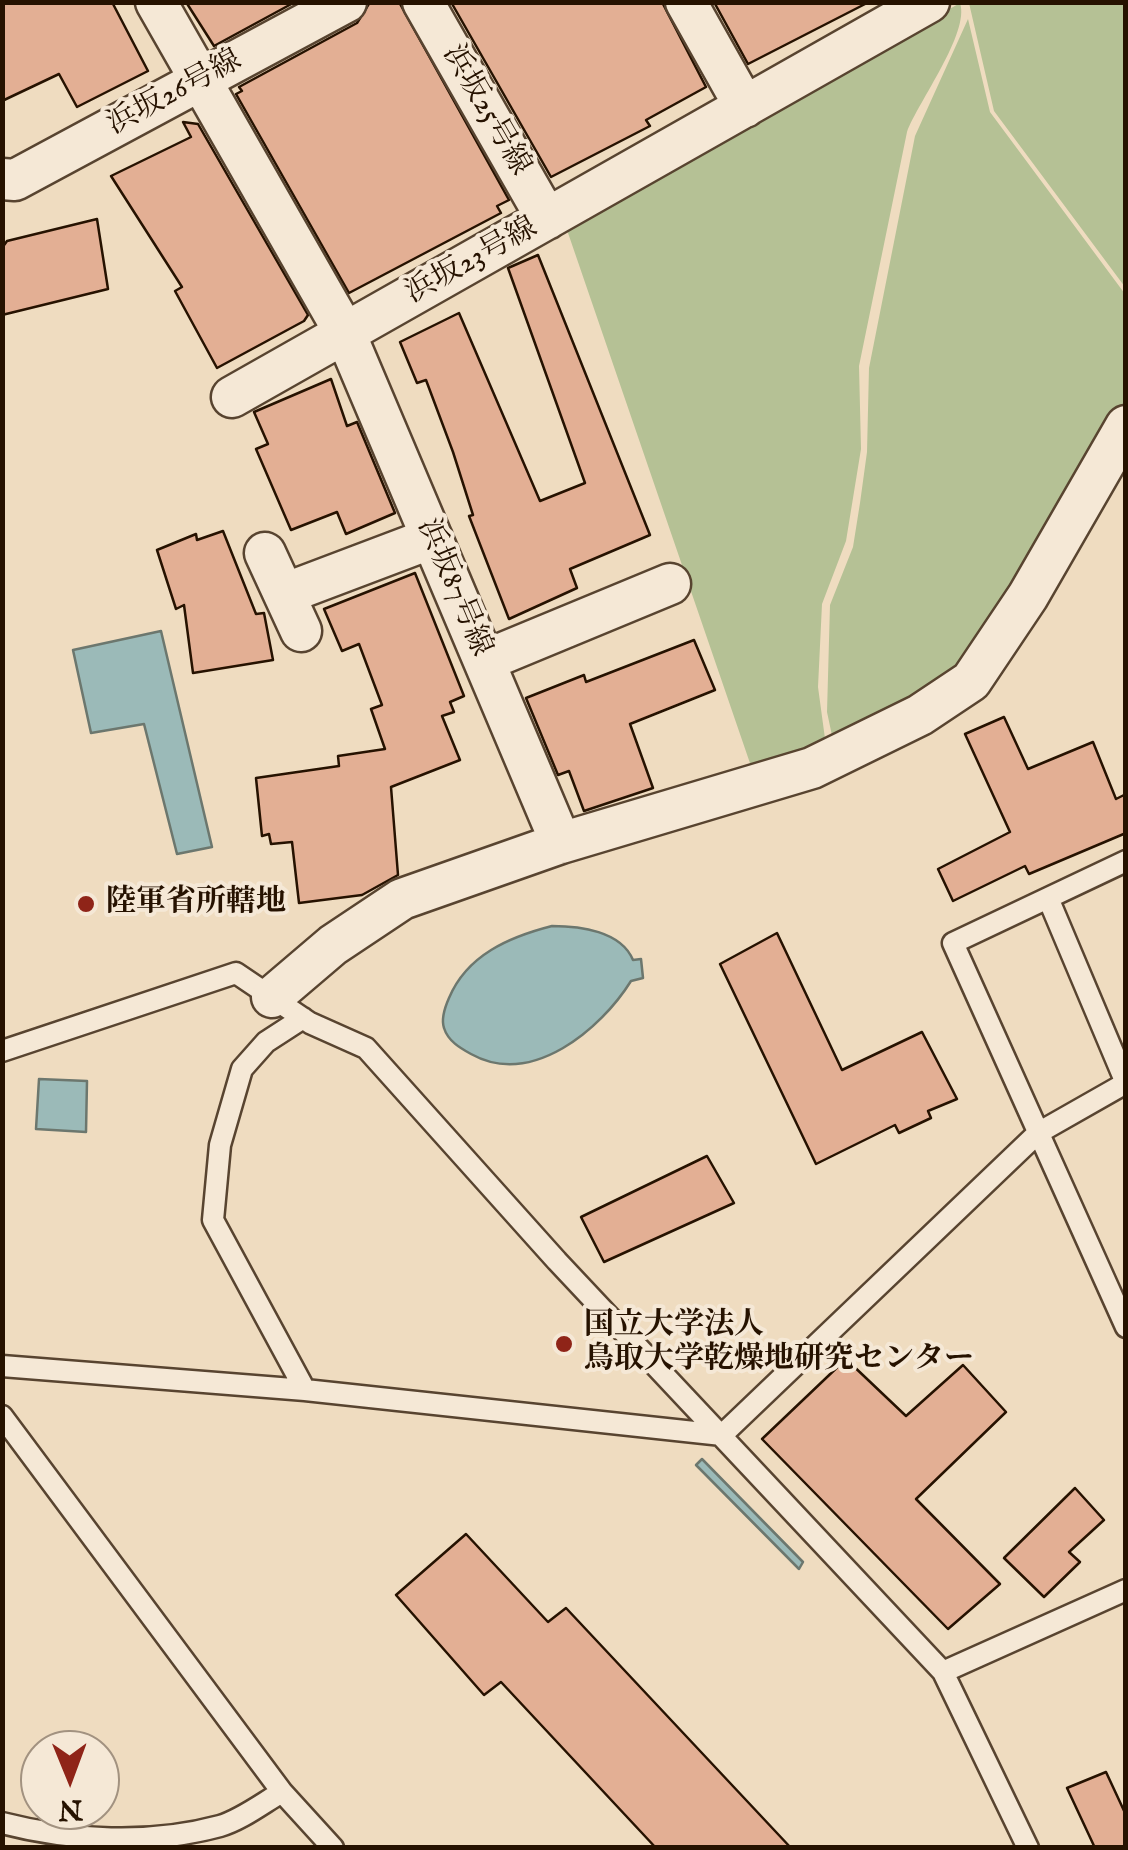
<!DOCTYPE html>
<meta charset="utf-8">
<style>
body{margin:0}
#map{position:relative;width:1128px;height:1850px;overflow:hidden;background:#efdcc0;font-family:"IM FELL English",serif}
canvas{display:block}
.frame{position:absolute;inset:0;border:5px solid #261200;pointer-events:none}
.north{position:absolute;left:20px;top:1730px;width:100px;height:100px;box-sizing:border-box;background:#f5e8d6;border:2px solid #a29280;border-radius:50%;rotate:179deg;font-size:28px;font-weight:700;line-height:40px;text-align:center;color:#261200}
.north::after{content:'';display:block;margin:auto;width:35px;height:45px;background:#8f2418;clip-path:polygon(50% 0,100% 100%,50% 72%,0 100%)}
</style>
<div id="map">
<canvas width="1128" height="1850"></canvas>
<div class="frame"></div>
<div class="north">N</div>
</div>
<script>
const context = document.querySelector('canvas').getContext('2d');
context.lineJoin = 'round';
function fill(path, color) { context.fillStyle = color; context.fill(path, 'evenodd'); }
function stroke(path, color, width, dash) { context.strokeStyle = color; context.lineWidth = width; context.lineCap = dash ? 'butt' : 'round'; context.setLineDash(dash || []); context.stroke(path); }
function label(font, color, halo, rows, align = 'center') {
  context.font = font + ' "IM FELL English","Noto Serif JP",serif'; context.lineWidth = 8; context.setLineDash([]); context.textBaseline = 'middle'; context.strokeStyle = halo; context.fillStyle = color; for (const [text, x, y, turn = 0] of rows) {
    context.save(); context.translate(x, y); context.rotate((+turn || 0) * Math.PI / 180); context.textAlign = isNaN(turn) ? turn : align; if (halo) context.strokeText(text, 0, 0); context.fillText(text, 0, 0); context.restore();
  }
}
const green = new Path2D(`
 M960 3C970 33 918 102 907 132L859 366 861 449 846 541 822 604 818 687 826 746 752 769 567 230Z
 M969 3H1125V287L994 111Z
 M968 19 990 112 1125 294V403L1045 548 957 674 834 745 827 712 830 605 853 547 860 503 867 452 869 368 915 136Z`);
const water = new Path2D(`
 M161 631 212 847 177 854 144 724 91 733 73 650Z
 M552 926C580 926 621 931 633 960L641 959 643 978 631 981C601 1029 532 1088 471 1054 460 1048 448 1041 444 1028 441 1019 445 1007 449 998 467 955 509 937 552 926Z
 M39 1079 87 1081 86 1132 36 1129Z
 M702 1459 803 1562 799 1569 696 1465Z`);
const building = new Path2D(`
 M2 2H112L148 71 77 107 59 74 2 101Z
 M186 2H295L214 46Z
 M370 2H399L509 200 497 206 501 213 349 293 236 94 242 91 239 87 357 23Z
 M451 2H662L706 87 646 120 650 126 551 177Z
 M714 2H869L748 64Z
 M183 122 198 124 308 315 304 321 217 368 175 291 182 287 111 176 191 137Z
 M97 219 108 289 2 315V248L7 241Z
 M538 255 650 535 570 569 577 588 509 619 469 516 473 515 453 452 426 380 417 383 400 342 459 313 540 501 585 483 508 268Z
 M331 379 347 426 357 422 395 513 346 534 337 512 291 530 256 449 268 444 254 412Z
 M223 531 256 614 264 613 273 660 193 673 184 605 176 609 157 550 196 534 197 540Z
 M415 573 464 696 450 702 454 712 442 716 460 760 391 787 398 875 362 895 299 903 292 842 271 844 269 834 262 836 256 778 339 766 338 756 385 749 371 709 382 705 359 644 342 651 324 609Z
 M694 640 715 690 630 724 653 788 584 811 569 771 558 775 526 698 584 675 586 682Z
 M1004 717 1028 769 1093 742 1116 799 1126 794V833L1029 874 1025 866 953 901 938 869 1010 832 965 734Z
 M777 933 842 1070 922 1032 957 1099 928 1111 931 1118 899 1133 895 1125 816 1164 720 964Z
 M707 1156 734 1203 604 1262 581 1217Z
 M846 1359 906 1416 963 1365 1006 1412 916 1499 1000 1584 948 1629 762 1439Z
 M1075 1488 1104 1520 1069 1552 1080 1562 1044 1597 1004 1558Z
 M466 1534 548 1622 566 1608 791 1848H656L501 1682 484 1695 396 1595Z
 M1106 1772 1126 1815V1848H1095L1067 1788Z`);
const lane = new Path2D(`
 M1126 861 953 943 1126 1327
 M303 1018 266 1042 242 1069 220 1145 213 1220 305 1390
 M2 1051 236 973 310 1023 366 1048 557 1261 943 1672 1028 1848
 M2 1366 305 1390 722 1435 1038 1133 1126 1083 1048 898
 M2 1416 282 1792 333 1848
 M943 1672 1126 1590
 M2 1823C72 1841 150 1845 220 1826 241 1820 263 1803 282 1792`);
const street = new Path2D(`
 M156 2 345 333 929 2
 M423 2 547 219
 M686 2 745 107
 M2 179 15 180 346 2
 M232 397 345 333 561 843
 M265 553 301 631
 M284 594 432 538
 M484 661 670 584
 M272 997 333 945 402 899 561 843 812 768 920 715 971 681 1028 596 1126 426`);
const markers = [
 [86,904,10,"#8f2418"],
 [564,1344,10,"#8f2418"]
];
const streetNames = [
 ["浜坂26号線",175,94,-28],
 ["浜坂25号線",485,111,60],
 ["浜坂23号線",472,262,-29],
 ["浜坂87号線",453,588,67]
];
const poiNames = [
 ["陸軍省所轄地",106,904],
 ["国立大学法人",584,1327],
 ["鳥取大学乾燥地研究センター",584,1361]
];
fill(green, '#b5c195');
fill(water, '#9bbab8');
stroke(water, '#6c776e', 2.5);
fill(building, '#e3af94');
stroke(building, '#261200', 2.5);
stroke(lane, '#584430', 25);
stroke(street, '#584430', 45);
stroke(lane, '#f5e8d6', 20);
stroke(street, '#f5e8d6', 40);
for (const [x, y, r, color] of markers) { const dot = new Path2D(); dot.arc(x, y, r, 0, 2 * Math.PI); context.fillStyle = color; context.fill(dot); stroke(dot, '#f5e8d6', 4); }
label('30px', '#261200', '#f5e8d6', streetNames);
label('bold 30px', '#261200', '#f5e8d6', poiNames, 'left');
</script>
